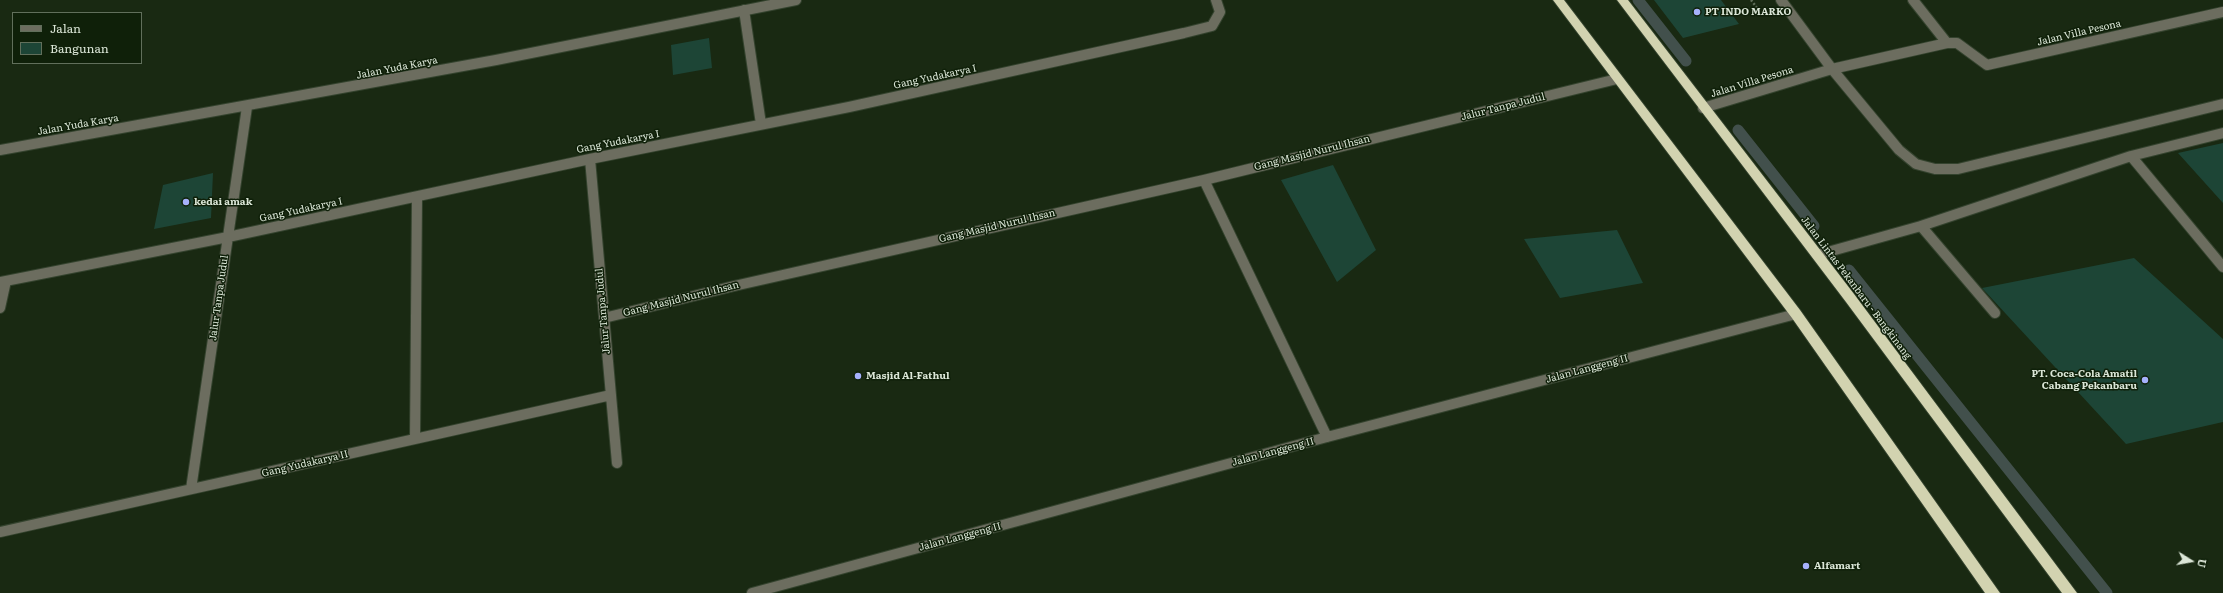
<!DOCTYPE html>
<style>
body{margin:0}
#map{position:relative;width:2223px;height:593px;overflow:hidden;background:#192912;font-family:Literata,serif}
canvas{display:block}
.legend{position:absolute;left:12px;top:12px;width:130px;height:52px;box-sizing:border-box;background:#0f2009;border:1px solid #616f5b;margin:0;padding:5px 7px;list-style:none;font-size:12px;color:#dbe6d7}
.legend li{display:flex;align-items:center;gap:8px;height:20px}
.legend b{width:20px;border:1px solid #616f5b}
.north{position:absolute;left:2171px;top:541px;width:40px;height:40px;-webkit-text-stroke:3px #0f2009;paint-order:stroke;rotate:101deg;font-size:11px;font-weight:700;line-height:16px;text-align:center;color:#dbe6d7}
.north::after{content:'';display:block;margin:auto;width:14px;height:18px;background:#dbe6d7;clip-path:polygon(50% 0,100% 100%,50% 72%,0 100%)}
</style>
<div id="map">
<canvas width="2223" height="593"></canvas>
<ul class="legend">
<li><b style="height:5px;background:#6c6d5f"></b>Jalan</li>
<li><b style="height:11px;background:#1d4536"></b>Bangunan</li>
</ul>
<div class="north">U</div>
</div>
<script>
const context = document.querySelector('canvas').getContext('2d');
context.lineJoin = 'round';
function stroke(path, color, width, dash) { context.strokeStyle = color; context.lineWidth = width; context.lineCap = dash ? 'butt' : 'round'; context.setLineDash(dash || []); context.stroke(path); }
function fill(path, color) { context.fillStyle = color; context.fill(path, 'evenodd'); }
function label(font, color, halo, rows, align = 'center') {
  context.font = font + ' Literata,serif'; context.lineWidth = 3; context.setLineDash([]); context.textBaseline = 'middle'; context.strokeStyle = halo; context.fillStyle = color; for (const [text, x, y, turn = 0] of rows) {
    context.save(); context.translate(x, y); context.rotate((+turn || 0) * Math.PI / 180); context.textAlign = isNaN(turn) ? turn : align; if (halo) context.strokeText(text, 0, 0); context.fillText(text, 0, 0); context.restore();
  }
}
const stream = new Path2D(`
 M1638 0 1686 61
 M1738 130 1814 226
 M1849 270 2107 593`);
const building = new Path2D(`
 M1654 0H1721L1739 24 1683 38Z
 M709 38 712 68 673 75 671 45Z
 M2223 143V203L2178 153Z
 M1333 165 1376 250 1337 282 1281 180Z
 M213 173 211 218 154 229 163 185Z
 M1617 230 1643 283 1560 298 1524 239Z
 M2134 258 2223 339V422L2126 444 1982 288Z`);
const path = new Path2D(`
 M1751 0 1758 9`);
const minor = new Path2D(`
 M1781 0 1832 69 1899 150 1916 164 1935 169H1958L2223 104
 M1913 0 1947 43H1957L1987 65 2223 12
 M744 10 761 124
 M1703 108 1832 69 1947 43
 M0 150 496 60 796 0
 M2131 156 2223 133
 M590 159 617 463
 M1204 180 1327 437
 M1921 226 1995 313
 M1817 255 1921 226 2131 156 2223 267
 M0 282 228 237 590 159 849 107 1184 33 1212 26 1220 12 1216 0
 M0 308 6 281
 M604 318 734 286 1204 180 1617 79
 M415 439 417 197
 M191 489 247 107
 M0 532 611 395
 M752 593 1327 437 1796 314`);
const highway = new Path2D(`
 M1553 0H1564L1800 310 2000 593H1985L1792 318Z
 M1617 0H1628L1854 294 2077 593H2062L1846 302Z`);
const markers = [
 [1697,12,4,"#a6b1fc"],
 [186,202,4,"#a6b1fc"],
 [858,376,4,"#a6b1fc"],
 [2145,380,4,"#a6b1fc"],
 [1806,566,4,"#a6b1fc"]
];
const poiNames = [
 ["PT INDO MARKO",1705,12],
 ["kedai amak",194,202],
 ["PT. Coca-Cola Amatil",2137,374,"right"],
 ["Cabang Pekanbaru",2137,386,"right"],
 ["Masjid Al-Fathul",866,376],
 ["Alfamart",1814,566]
];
const streetNames = [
 ["Jalan Villa Pesona",2079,33,-13],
 ["Jalan Yuda Karya",397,68,-11],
 ["Gang Yudakarya I",935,77,-12],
 ["Jalan Villa Pesona",1752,82,-17],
 ["Jalur Tanpa Judul",1503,107,-14],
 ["Jalan Yuda Karya",78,125,-10],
 ["Gang Yudakarya I",618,142,-11],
 ["Gang Masjid Nurul Ihsan",1312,153,-14],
 ["Gang Yudakarya I",301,210,-12],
 ["Gang Masjid Nurul Ihsan",997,226,-13],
 ["Jalan Lintas Pekanbaru - Bangkinang",1856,288,53],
 ["Jalur Tanpa Judul",219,298,-82],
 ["Gang Masjid Nurul Ihsan",681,299,-14],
 ["Jalur Tanpa Judul",603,311,-95],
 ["Jalan Langgeng II",1587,369,-15],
 ["Jalan Langgeng II",1273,452,-15],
 ["Gang Yudakarya II",305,464,-13],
 ["Jalan Langgeng II",960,537,-15]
];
stroke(stream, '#42504c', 11);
fill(building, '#1d4536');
stroke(minor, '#34432e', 12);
stroke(highway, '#34432e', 2);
stroke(path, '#606e5a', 2.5, [2, 2]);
stroke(minor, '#6c6d5f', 10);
fill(highway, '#d2d3b0');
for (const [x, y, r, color] of markers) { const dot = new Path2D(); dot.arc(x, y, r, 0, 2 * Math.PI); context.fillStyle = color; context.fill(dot); stroke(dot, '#0f2009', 1.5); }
label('bold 10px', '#dbe6d7', '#0f2009', poiNames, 'left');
label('10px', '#dbe6d7', '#0f2009', streetNames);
</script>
